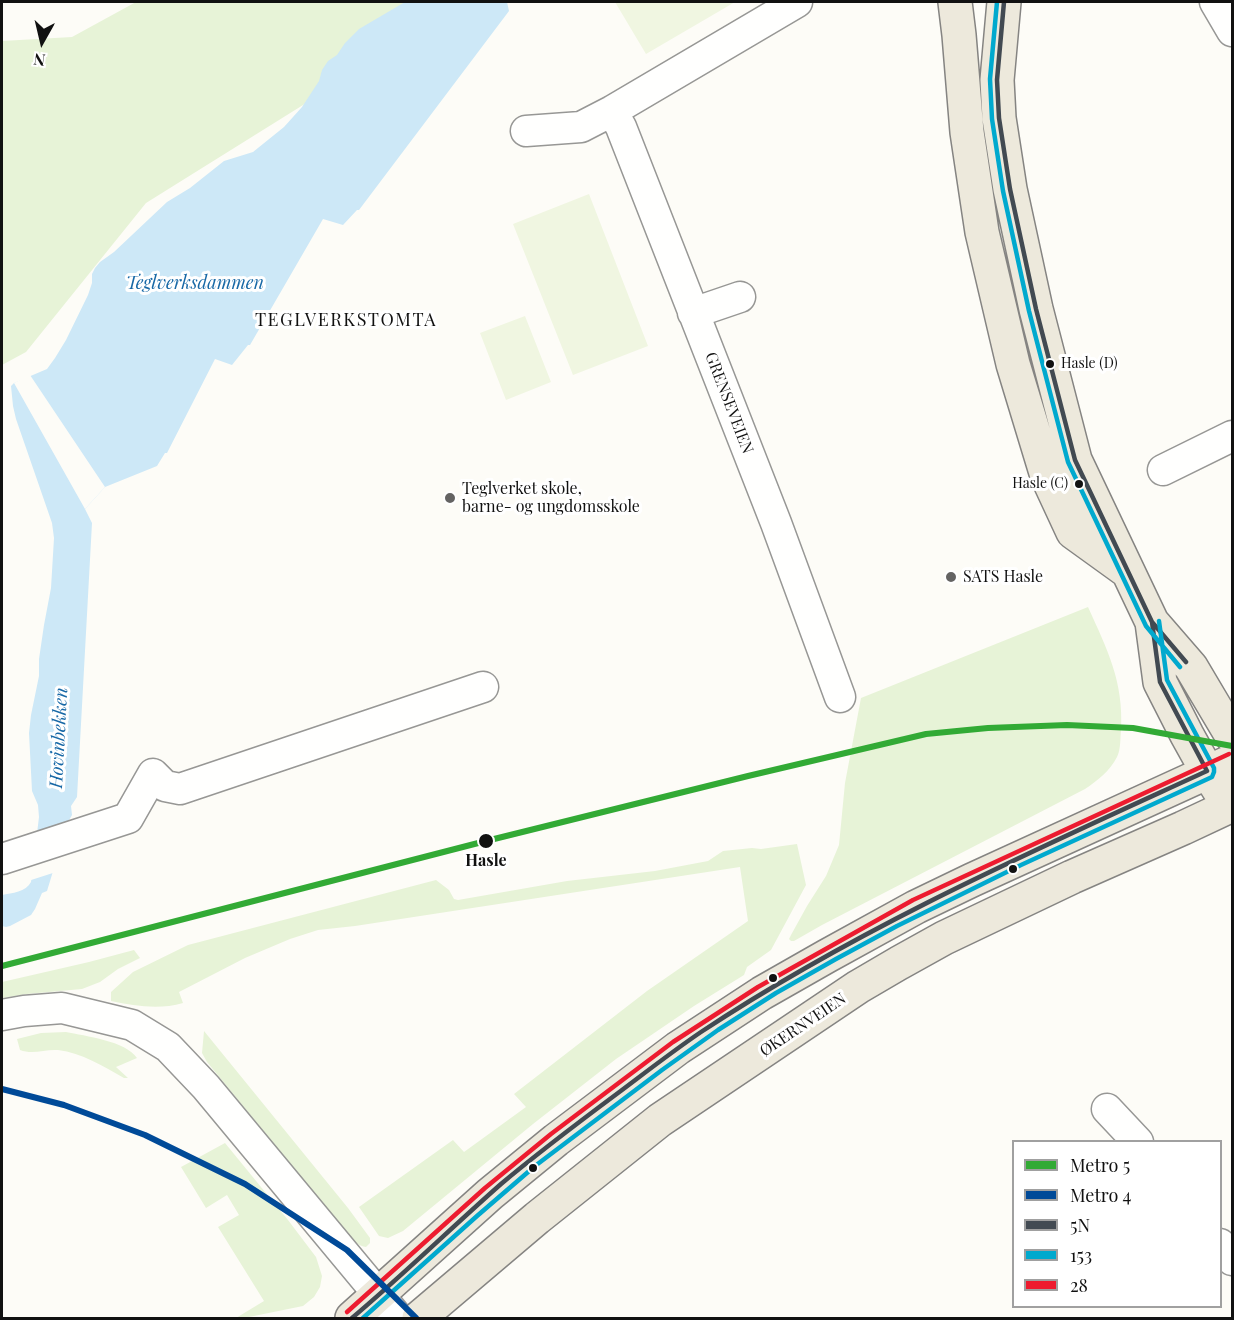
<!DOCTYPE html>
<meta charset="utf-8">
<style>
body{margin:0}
#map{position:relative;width:1234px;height:1320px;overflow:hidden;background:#fdfcf7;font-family:"Playfair Display",serif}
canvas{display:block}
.frame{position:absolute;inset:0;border:3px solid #111;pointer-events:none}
.legend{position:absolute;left:1012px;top:1140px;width:210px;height:168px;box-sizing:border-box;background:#fff;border:2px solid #a0a0a0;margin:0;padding:8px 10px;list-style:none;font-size:18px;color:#111}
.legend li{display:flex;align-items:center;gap:12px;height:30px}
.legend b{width:30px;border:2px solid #a0a0a0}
.north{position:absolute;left:12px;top:12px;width:60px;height:60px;-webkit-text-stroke:4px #fff;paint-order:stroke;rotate:188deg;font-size:16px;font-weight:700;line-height:24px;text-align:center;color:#111}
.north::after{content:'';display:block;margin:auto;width:21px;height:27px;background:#111;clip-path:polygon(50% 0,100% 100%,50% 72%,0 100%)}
</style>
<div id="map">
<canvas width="1234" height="1320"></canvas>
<div class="frame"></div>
<ul class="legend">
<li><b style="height:8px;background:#32aa35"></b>Metro 5</li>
<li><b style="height:8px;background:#004a98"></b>Metro 4</li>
<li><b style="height:8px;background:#424a52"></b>5N</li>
<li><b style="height:8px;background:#00a9ce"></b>153</li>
<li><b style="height:8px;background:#ed1b2f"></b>28</li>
</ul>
<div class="north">N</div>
</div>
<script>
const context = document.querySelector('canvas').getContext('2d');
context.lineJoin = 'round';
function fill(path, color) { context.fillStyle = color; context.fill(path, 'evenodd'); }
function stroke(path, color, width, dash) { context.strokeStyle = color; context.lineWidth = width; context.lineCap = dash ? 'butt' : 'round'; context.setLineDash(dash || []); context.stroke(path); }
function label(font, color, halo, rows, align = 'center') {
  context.font = font + ' "Playfair Display",serif'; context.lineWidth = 6; context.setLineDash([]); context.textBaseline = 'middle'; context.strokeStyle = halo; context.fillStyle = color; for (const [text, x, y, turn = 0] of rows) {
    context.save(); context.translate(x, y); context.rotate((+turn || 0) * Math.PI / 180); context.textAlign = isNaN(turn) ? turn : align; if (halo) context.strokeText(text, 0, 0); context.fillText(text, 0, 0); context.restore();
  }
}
const green = new Path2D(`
 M136 2H431L388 52 146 203 26 352 2 365V41L72 37Z
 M1088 607C1107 649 1124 682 1121 730 1120 739 1121 749 1117 757 1110 771 1097 781 1085 789L822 925 794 941H791L789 939 791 935 807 906 826 876 839 845 845 783 861 698Z
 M797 844 806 885 771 950 747 967 744 975 694 1006 616 1059 533 1124 403 1231 388 1238 379 1236 359 1207 453 1140 464 1152 526 1107 514 1094 647 991 748 921 740 867 355 926 318 930 290 939 245 958 179 992 183 1003C159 1010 135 1006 111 1001V992L133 972 188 945 436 880 449 890 454 899 458 900 567 881 655 871 708 861 723 851 752 848 761 849Z
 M134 950 140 958 118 969 100 982 82 989 27 994 2 998V982L89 962Z
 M204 1031 348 1208 370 1238V1243L366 1247C353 1245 345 1231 337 1221L207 1062 202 1053Z
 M66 1032C85 1036 126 1041 137 1058L116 1067 128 1078H124C103 1066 82 1053 58 1050 45 1049 33 1055 20 1050L17 1039 41 1033Z
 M225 1143 288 1220 316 1257 322 1276 320 1287 314 1297 303 1306 244 1318H236L264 1301 218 1227 239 1215 227 1195 206 1208 181 1167Z`);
const pitch = new Path2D(`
 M615 2H735L646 54Z
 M589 194 648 346 573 375 513 224Z
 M525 316 551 382 506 400 480 333Z`);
const water = new Path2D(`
 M405 2H507L509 11 359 210H357L343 225 323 219 250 345H248L232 365 215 359 167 453H165L157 466 105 487 85 509 92 523 77 797 71 806 72 815 68 822 47 891 42 893 35 909 31 915 10 926 6 927 2 926V895C12 893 26 892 31 882L39 817 38 805 32 791 29 733 31 715 39 676V659L44 625 51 588 54 538 52 523 16 419 13 406 11 386 14 383 47 369 55 358 66 340 88 295 92 283V274L95 268 100 262 114 252 167 202 190 188 224 161 253 152 284 127 302 107 319 81 322 70 328 61 337 55 345 43 359 29Z`);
const pier = new Path2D(`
 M30 375 105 487 85 509 14 383Z
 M36 834 65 843 56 872 28 881Z`);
const minor = new Path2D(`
 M1215 2 1232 31
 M612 111 621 127 776 523 840 697
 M526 131 581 127 612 111 797 2
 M693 313 740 297
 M1163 470 1232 436
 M2 859 128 818 153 774 165 786 180 789 483 687
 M2 1015 24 1011 62 1008 132 1025 168 1047 206 1087 398 1318
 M1107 1109 1138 1142
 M1220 1244 1232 1260`);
const major = new Path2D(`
 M955 2 959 35 967 132 982 232 1013 364 1047 476 1073 532 1127 571
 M1004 2 997 80 999 118 1010 189 1036 309 1075 460
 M1063 441 1075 460 1152 622 1191 667 1232 736
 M1152 622 1160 682 1187 735 1207 771 1219 790
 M352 1318 490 1194 556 1140 678 1048 762 993 827 956 916 907 972 880 1232 761
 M419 1318 537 1218 660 1120 858 987 899 963 944 938 1072 877 1183 828 1232 805`);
const bus1 = new Path2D(`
 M1004 2 997 80 999 118 1010 189 1036 309 1075 460 1152 622 1186 662
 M352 1318C403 1275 451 1228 501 1184 539 1152 579 1122 618 1093 646 1072 673 1051 701 1032 860 927 1035 850 1207 771L1160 682 1152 622`);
const bus2 = new Path2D(`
 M997 2 990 79 992 119 1003 191 1029 311 1068 462 1146 626 1180 667
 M363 1318 477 1216 535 1166 662 1070 718 1030 776 993 836 959 897 926 1021 865 1212 777 1214 772V768L1167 680 1159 621`);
const bus3 = new Path2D(`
 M347 1312 485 1188 551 1134 673 1042 758 987 913 900 1229 754`);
const metro1 = new Path2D(`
 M2 966 486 841 748 776 926 734 988 728 1067 725 1133 728 1232 746`);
const metro2 = new Path2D(`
 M2 1089 64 1105 145 1135 245 1184 347 1250 416 1318`);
const markers = [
 [1050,364,5,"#111"],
 [1079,484,5,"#111"],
 [450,498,6,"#646362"],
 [951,577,6,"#646362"],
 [486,841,8,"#111"],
 [1013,869,5,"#111"],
 [773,978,5,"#111"],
 [533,1168,5,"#111"]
];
const busNames = [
 ["Hasle (D)",1061,364],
 ["Hasle (C)",1068,484,"right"]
];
const streetNames = [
 ["GRENSEVEIEN",729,403,69],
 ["ØKERNVEIEN",803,1025,-34]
];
const poiNames = [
 ["Teglverket skole,",462,489],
 ["barne- og ungdomsskole",462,507],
 ["SATS Hasle",963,577]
];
const stopNames = [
 ["Hasle",486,861]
];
const waterNames = [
 ["Teglverksdammen",195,283],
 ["Hovinbekken",59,738,-87]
];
const neighbourhoodNames = [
 ["TEGLVERKSTOMTA",346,320]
];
fill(green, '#e7f3d7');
fill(pitch, '#f0f6e1');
fill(water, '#cde8f7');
fill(pier, '#fdfcf7');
stroke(minor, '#979795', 33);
stroke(major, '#858482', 36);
stroke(minor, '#fffffe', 30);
stroke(major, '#ede9dc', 33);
stroke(bus1, '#424a52', 4.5);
stroke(bus2, '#00a9ce', 4.5);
stroke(bus3, '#ed1b2f', 4.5);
stroke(metro1, '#32aa35', 6);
stroke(metro2, '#004a98', 6);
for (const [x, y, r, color] of markers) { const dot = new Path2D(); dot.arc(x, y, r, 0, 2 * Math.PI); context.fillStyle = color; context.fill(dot); stroke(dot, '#fff', 2); }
label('14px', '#111', '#fff', busNames, 'left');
label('16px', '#111', '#fff', streetNames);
label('16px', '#111', '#fff', poiNames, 'left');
label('bold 16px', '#111', '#fff', stopNames);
label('italic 18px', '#1768a6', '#fff', waterNames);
context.letterSpacing = '1.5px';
label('18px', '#111', '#fff', neighbourhoodNames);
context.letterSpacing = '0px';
</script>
